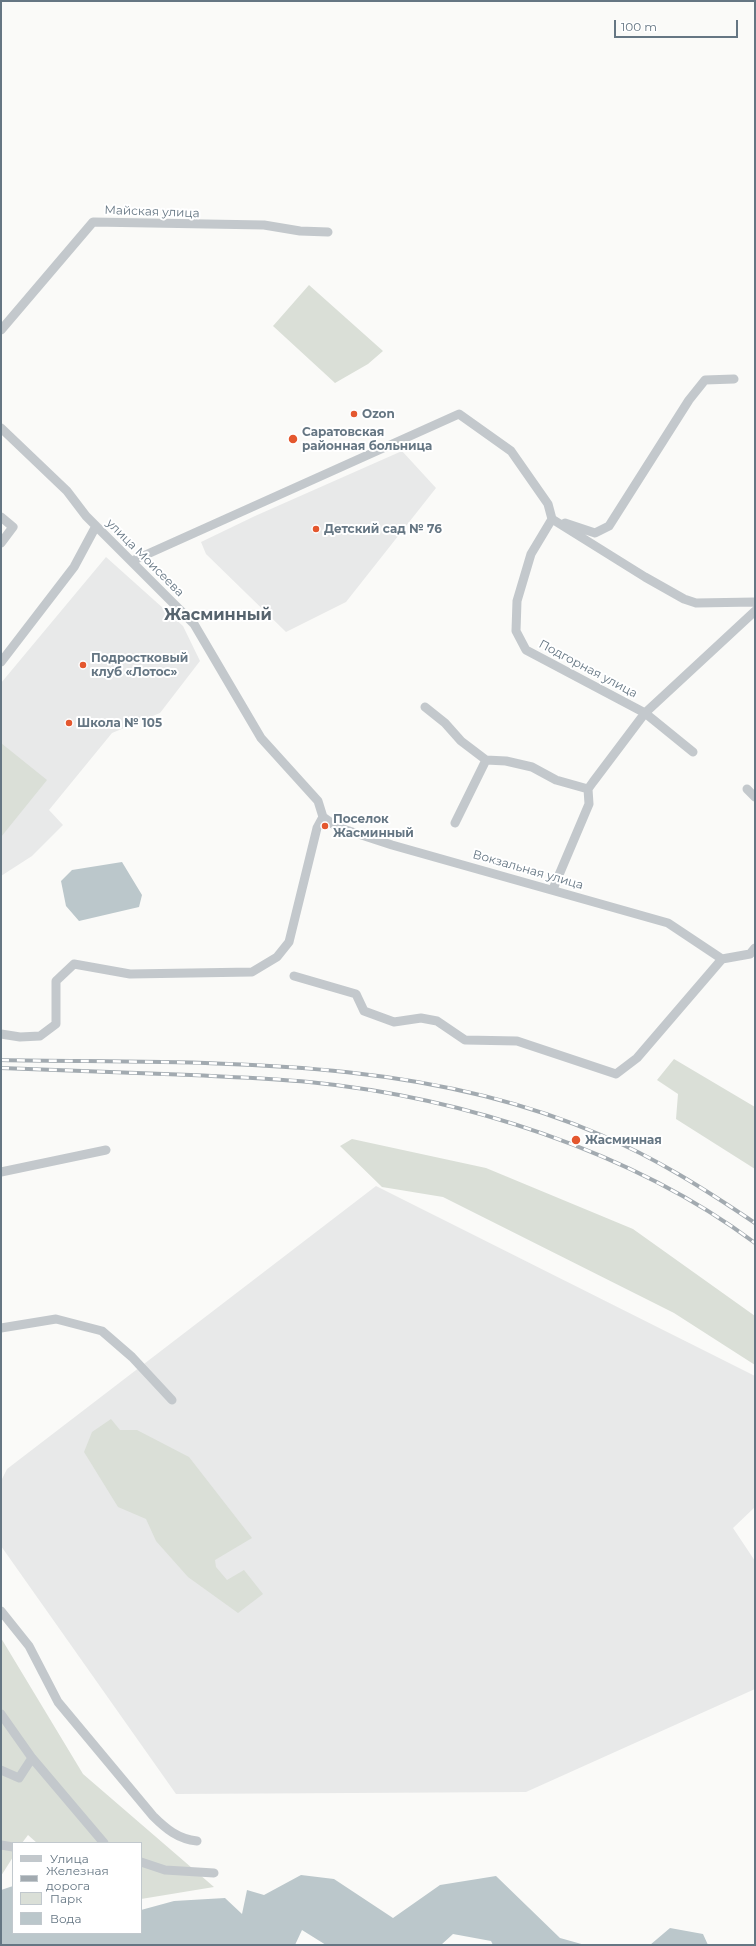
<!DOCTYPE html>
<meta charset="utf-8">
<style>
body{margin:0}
#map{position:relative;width:756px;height:1946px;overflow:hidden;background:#fafaf8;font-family:Montserrat,sans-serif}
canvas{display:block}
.frame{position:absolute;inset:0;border:2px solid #657683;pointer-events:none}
.legend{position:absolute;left:12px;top:1842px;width:130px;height:92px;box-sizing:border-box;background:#fff;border:1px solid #c1c8cd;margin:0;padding:5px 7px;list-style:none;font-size:12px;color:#657683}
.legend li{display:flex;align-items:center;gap:8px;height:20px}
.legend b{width:20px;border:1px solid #c1c8cd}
.scale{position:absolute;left:614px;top:20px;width:124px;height:18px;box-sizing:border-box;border:2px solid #657683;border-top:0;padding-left:5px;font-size:12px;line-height:14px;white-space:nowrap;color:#657683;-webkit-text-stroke:3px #fff;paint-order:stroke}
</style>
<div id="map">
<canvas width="756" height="1946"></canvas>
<div class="frame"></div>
<ul class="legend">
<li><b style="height:5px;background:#c3c8cc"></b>Улица</li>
<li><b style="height:5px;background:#a2aab0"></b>Железная дорога</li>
<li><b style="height:11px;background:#dadfd7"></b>Парк</li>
<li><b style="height:11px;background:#bbc7cb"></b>Вода</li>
</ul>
<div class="scale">100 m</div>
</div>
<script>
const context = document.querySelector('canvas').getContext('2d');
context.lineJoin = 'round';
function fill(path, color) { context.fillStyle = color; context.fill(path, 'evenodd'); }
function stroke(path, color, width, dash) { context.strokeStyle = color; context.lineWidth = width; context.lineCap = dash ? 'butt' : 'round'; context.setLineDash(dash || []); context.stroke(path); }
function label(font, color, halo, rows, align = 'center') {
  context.font = font + ' Montserrat,sans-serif'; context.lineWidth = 4; context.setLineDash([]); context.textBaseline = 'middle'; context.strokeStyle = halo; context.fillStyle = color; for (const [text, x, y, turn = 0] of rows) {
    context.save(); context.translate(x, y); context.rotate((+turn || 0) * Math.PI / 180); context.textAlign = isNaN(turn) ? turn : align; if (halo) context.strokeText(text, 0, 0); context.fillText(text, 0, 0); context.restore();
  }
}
const built = new Path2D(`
 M402 451 436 488 346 602 286 632 206 554 201 542 255 516Z
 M106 557 183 626 200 661 160 713 112 733 49 810 63 825 32 856 1 876V683Z
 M376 1186 755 1376V1507L733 1528 755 1561V1689L526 1792 176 1794 1 1546V1481L7 1469Z`);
const green = new Path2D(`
 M309 285 383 351 368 364 335 383 273 326Z
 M1 743 47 780 1 837Z
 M674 1059 755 1107V1169L676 1119 678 1094 657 1080Z
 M352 1139 486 1168 633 1229 755 1316V1365L674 1313 443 1197 382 1187 340 1146Z
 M111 1419 120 1430H137L189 1457 252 1538 215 1560 216 1567 227 1580 244 1570 263 1594 238 1613 188 1577 156 1541 146 1519 118 1507 84 1452 92 1432Z
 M1 1638 83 1774 214 1887 141 1899V1843H37L28 1835 22 1843H13V1857L1 1876Z`);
const water = new Path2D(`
 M122 862 142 895 139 907 79 921 66 906 61 881 72 870Z
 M301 1875 334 1879 393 1918 440 1885 496 1876 560 1938 585 1945H493L491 1941 453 1934 441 1945H326L302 1930 295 1945H1V1890L13 1886V1933H141V1910L174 1901 225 1898 242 1914 247 1890 264 1895Z
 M670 1928 703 1934 708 1945H650Z`);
const minor = new Path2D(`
 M1 330 93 222 264 225 300 231 328 232
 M1 428 67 491 86 516 194 624 261 738 318 801 323 817
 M1 517 13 527 1 543
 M552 519 531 554 517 601 516 631 526 650 645 713 693 752
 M565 523 595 533 609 526 689 400 705 380 734 379
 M132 561 459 414 511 451 548 504 552 519 645 577 684 599 696 603 755 602
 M1 662 74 567 96 526
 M425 707 445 723 461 741 486 760 506 761 532 767 556 780 588 789
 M747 789 755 797
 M323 817 337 827 392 845 668 923 722 959
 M455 823 486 760
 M553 889 589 804 588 789 593 782 645 713 755 611
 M294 976 356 994 364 1011 394 1022 421 1018 437 1021 465 1040 517 1041 616 1074 637 1058 722 959 750 954 755 948
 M1 1034 20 1037 40 1036 56 1024V981L74 964 130 974 252 972 277 957 289 942 317 828 323 817
 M1 1172 106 1150
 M1 1328 56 1319 102 1331 132 1357 172 1400
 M1 1611 29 1646 58 1702 153 1816C166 1829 178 1839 197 1841
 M1 1714 32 1758 104 1843
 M1 1770 19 1778 32 1758
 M1 1845 13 1847
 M141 1862 165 1870 214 1873`);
const rail = new Path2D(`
 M1 1060C202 1064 412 1053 601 1135 656 1158 706 1190 755 1223
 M1 1068C64 1070 128 1073 191 1075 230 1077 270 1078 309 1082 461 1097 632 1151 755 1243`);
const markers = [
 [354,414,4,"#e4572e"],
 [293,439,5,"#e4572e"],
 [316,529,4,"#e4572e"],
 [83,665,4,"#e4572e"],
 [69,723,4,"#e4572e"],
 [325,826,4,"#e4572e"],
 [576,1140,5,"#e4572e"]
];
const streetNames = [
 ["Майская улица",152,212,2],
 ["улица Моисеева",145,558,45],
 ["Подгорная улица",588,669,28],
 ["Вокзальная улица",528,870,16]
];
const poiNames = [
 ["Ozon",362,414],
 ["Саратовская",302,432],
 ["районная больница",302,446],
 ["Детский сад № 76",324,529],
 ["Подростковый",91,658],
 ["клуб «Лотос»",91,672],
 ["Школа № 105",77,723],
 ["Поселок",333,819],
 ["Жасминный",333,833],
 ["Жасминная",585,1140]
];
const districtNames = [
 ["Жасминный",218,615]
];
fill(built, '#e8e9e9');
fill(green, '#dadfd7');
fill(water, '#bbc7cb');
stroke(minor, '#c3c8cc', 9);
stroke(rail, '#a2aab0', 4);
stroke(rail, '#fff', 2.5, [8]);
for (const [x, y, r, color] of markers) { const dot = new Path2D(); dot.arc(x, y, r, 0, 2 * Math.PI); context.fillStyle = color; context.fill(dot); stroke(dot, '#fff', 1.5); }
label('12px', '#657683', '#fff', streetNames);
label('bold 12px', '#657683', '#fff', poiNames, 'left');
label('bold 16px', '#57646e', '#fff', districtNames);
</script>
